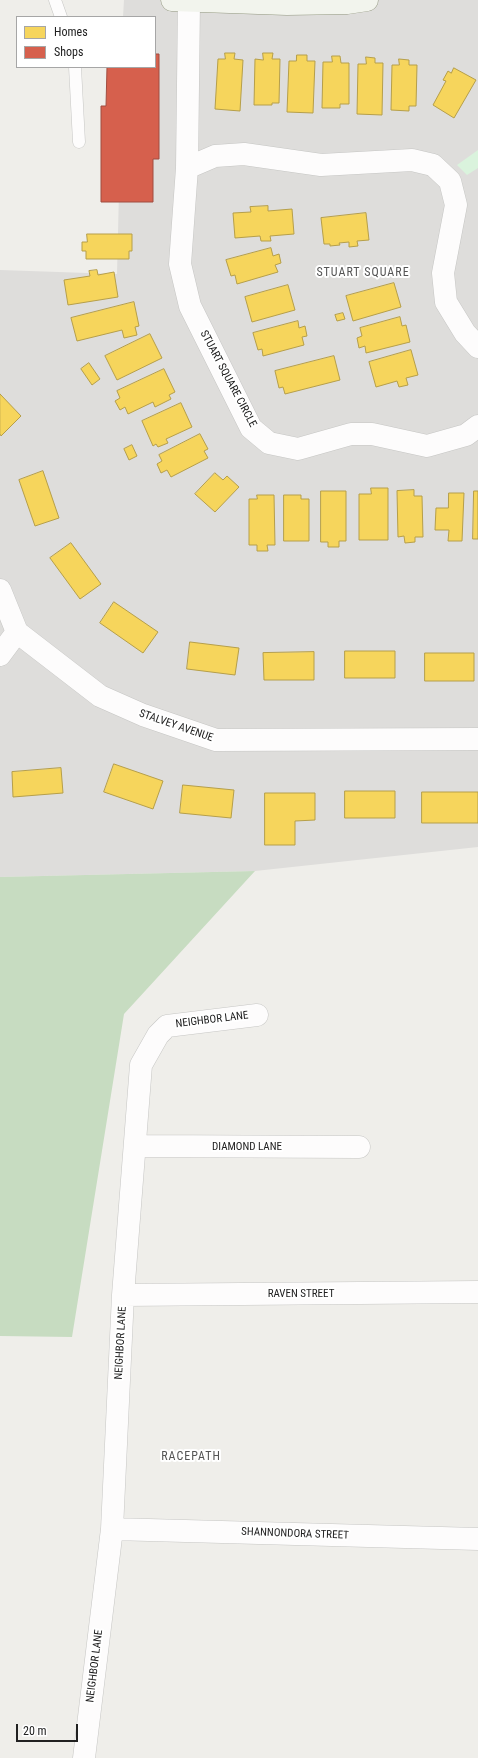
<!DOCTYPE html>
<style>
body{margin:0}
#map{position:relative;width:478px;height:1758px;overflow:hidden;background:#efeeea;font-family:"Roboto Condensed",sans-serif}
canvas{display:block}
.legend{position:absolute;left:16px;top:16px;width:140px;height:52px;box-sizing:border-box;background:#fff;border:1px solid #a6a6a6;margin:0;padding:5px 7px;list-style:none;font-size:12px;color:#212121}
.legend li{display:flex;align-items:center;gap:8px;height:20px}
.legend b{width:20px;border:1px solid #a6a6a6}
.scale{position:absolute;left:16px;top:1724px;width:62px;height:18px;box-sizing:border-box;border:2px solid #212121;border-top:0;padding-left:5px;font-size:12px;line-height:14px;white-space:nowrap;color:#212121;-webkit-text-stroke:3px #fff;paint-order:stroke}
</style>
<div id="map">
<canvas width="478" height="1758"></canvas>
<ul class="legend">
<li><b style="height:11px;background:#f6d55c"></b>Homes</li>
<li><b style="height:11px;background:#d6604d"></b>Shops</li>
</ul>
<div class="scale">20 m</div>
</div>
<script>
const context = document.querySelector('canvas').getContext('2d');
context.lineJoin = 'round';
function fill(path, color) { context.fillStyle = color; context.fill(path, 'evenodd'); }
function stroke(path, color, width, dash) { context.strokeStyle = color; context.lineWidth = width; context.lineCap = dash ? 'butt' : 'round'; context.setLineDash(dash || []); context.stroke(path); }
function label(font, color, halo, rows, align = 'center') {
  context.font = font + ' "Roboto Condensed",sans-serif'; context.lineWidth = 4; context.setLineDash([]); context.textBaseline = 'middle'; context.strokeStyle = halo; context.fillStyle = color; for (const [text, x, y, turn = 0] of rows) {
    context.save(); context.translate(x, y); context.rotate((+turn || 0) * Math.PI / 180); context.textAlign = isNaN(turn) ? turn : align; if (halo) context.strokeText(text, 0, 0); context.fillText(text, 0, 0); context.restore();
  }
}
const residential = new Path2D(`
 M124 0H478V847L255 871 0 877V270L117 274 122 67H155V17H123Z`);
const forest = new Path2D(`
 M255 871 124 1014 72 1337 0 1336V877Z`);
const park = new Path2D(`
 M478 150V168L467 175 457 165Z`);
const homes = new Path2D(`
 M225 53H235L234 59 243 60 240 111 215 109 218 59H225Z
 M263 53H273L272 59H280L279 103H272V105H254L255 59 263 60Z
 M297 55H307V61H315L313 113 287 112 289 61H296Z
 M332 56H340L341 63H349V104H340V108H322L323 62H332Z
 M366 57 375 58V63H383L382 115 357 114 358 64H366Z
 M399 59 409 60V65H417L416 106H409V111L391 110 392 65H399Z
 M454 68 476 80 454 118 433 105 446 81 443 80 448 71 451 73Z
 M268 206V211L292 209 294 234 270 236 271 241H261L260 236 235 238 233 213 251 212 250 207Z
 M366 213 369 240 357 241 358 246 349 247V242L339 243 340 245 330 246V244H324L321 218Z
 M87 234H132V251H129V259H86V251H82V242H87Z
 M271 248 273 256 279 254 281 263 275 265 278 272 237 284 235 275 231 276 226 260Z
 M97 270 98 275 114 272 118 297 68 305 64 280 90 276 89 271Z
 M394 283 401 307 353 321 346 296Z
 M288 285 295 310 252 322 245 297Z
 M134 302 139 326 135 327 137 335 124 338 122 330 77 341 71 318Z
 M343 313 345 319 337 321 335 315Z
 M400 317 402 326 406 325 410 342 366 353 365 346 359 348 357 338 362 336 360 328Z
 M298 321 299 328 305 326 307 336 302 337 304 345 263 356 262 349 258 350 253 333Z
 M150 334 162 358 117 380 105 356Z
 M411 350 418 375 406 378 408 385 399 387 397 381 376 387 369 362Z
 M334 356 340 380 285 394 283 387 279 388 275 371Z
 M89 363 100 379 92 385 81 369Z
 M164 369 175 392 169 395 171 399 155 407 153 402 128 414 125 407 120 410 115 401 120 398 117 391Z
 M0 394 21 416 1 436 0 434Z
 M181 403 192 427 166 439 168 443 158 447 156 444 153 446 142 421Z
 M200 434 208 449 204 451 208 458 171 477 167 470 161 473 157 464 162 461 159 455Z
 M132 445 137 456 129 460 124 449Z
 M43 471 59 518 35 526 19 480Z
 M215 473 223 480 227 476 239 487 215 512 195 494Z
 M371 488H388V540H359V494H371Z
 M414 490V496H422L423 537H415V542L405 543 404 536 398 537 397 491Z
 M321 491H346V541H339V547H328V542H321Z
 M474 491H478V539H473Z
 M449 493H464L462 541H448L449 530H435L436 508H448Z
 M257 495H274L275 545H267L268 551H257V545H249V499H257Z
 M284 495H301V499H309V541H284Z
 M71 543 101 584 80 599 50 558Z
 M114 602 158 632 143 653 100 623Z
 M190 642 239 648 235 675 187 669Z
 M345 651H395V678H345Z
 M314 652V680H264L263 653Z
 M425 653H474V681H425Z
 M114 764 163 781 153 809 104 792Z
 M61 768 63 793 13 797 12 772Z
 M183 785 234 790 231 818 180 813Z
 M345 791H395V818H345Z
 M422 792H478V823H422Z
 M265 793H315V820L295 821V845H265Z`);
const shops = new Path2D(`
 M155 54H159V159H153V202H101V106H106L107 67H155Z`);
const lane = new Path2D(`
 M55 0 61 17
 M75 67 79 142`);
const street = new Path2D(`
 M189 1 187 168 180 264 190 306 251 428 269 443 298 449 351 434H372L427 446 466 435 478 426
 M187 168 215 156 244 154 321 165 412 160 433 165 450 181 456 205 443 273 446 302 465 333 478 347
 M0 590 17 632 100 696 143 715 216 740 478 739
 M0 655 17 632
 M135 1146 359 1147
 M123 1295 478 1292
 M112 1529 478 1539
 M84 1758 112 1529 123 1295 141 1065 158 1035 167 1026 257 1015`);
const secondary = new Path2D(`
 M172 0 287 4 347 3 367 0`);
const streetNames = [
 ["STUART SQUARE CIRCLE",228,379,62],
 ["STALVEY AVENUE",176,726,19],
 ["NEIGHBOR LANE",212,1020,-7],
 ["DIAMOND LANE",247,1147],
 ["RAVEN STREET",301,1294],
 ["NEIGHBOR LANE",121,1343,-87],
 ["SHANNONDORA STREET",295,1534,2],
 ["NEIGHBOR LANE",95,1666,-83]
];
const neighbourhoodNames = [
 ["STUART SQUARE",363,273],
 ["RACEPATH",191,1457]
];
fill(residential, '#dedddb');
fill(forest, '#c7dcc1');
fill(park, '#daf3dd');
fill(homes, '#f6d55c');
stroke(homes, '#b69f4a', 1);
fill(shops, '#d6604d');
stroke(shops, '#a04d40', 1);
stroke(lane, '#c6c6c4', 13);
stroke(street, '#c6c6c4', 23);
stroke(secondary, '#949982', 23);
stroke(lane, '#fdfcfc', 12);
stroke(street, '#fdfcfc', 22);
stroke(secondary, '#f2f4ed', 22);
label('11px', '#212121', '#fff', streetNames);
context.letterSpacing = '1px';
label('12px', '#545454', '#fff', neighbourhoodNames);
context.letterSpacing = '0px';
</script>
